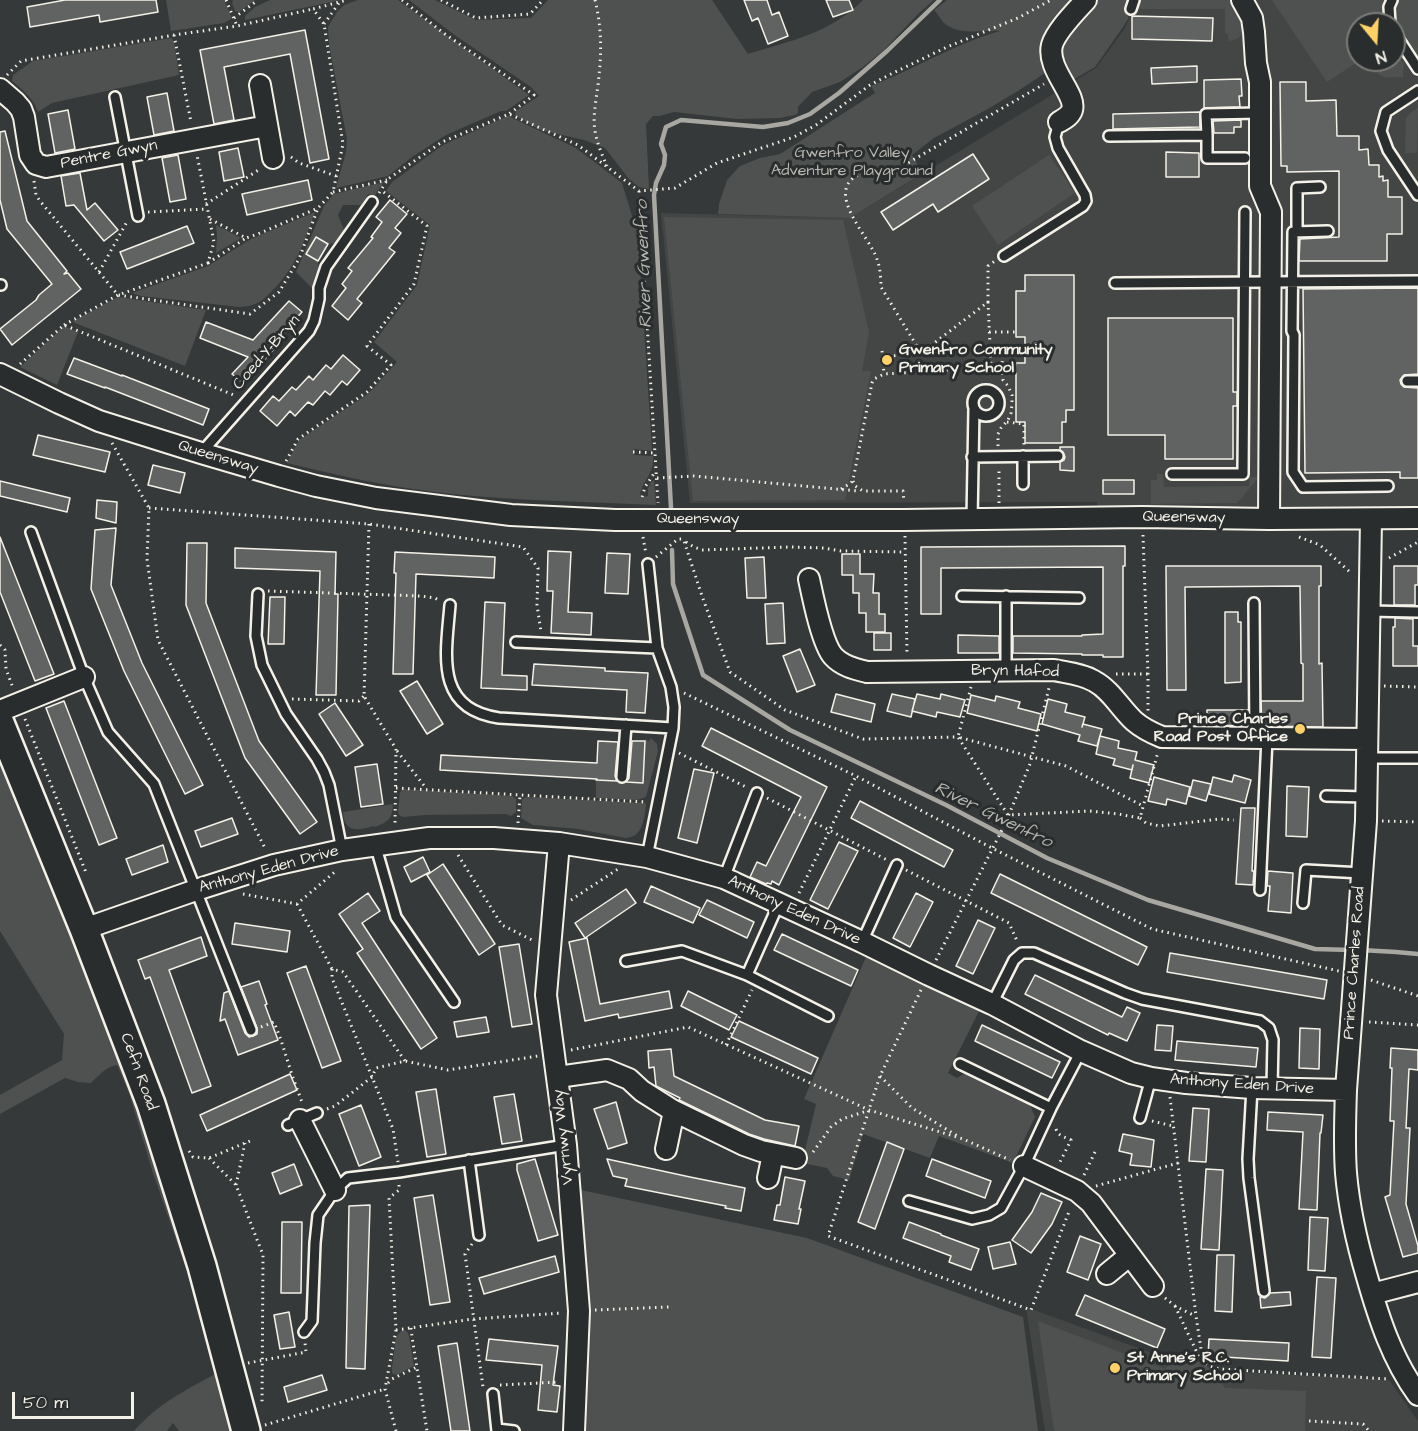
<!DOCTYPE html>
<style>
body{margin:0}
#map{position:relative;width:1418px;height:1431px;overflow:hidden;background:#363939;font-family:"Architects Daughter",sans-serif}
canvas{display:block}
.north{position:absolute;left:1346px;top:12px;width:60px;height:60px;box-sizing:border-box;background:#2a2d2e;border:2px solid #7b7b78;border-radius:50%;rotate:162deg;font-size:16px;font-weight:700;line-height:24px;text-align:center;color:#f4f1e8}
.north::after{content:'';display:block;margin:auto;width:21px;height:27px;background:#ffd166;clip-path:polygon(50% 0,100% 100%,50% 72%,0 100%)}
.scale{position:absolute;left:12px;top:1392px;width:122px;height:27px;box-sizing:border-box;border:3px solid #f4f1e8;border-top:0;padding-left:8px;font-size:18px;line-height:21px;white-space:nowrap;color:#f4f1e8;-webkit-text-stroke:4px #2a2d2e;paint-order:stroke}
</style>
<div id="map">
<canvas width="1418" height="1431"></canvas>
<div class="north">N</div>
<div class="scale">50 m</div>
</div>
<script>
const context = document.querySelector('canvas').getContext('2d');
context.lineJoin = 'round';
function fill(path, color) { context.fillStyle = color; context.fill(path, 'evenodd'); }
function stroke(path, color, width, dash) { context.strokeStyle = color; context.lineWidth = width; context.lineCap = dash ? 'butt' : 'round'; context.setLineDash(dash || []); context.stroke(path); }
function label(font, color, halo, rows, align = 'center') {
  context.font = font + ' "Architects Daughter",sans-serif'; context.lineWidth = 6; context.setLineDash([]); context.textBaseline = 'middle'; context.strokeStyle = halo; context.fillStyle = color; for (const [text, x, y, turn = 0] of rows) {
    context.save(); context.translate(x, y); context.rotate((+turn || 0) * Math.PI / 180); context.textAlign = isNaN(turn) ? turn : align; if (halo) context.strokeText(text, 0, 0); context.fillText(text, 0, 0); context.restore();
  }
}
const built = new Path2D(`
 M1134 0H1418V518H1098L1097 502 690 503 661 213 850 218 1096 68 1125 28 1129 19ZM1358 24H1394V60H1358Z
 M1026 1307 1182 1364 1205 1370 1389 1380 1418 1421V1431H1045Z`);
const green = new Path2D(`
 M166 0H224L231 16V19L224 23 171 31Z
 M233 0H255L239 12 235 11 232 3Z
 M270 0H341L245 20V16L255 7Z
 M358 0H398L529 95 506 111H501L446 135 412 157 388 176 336 188 346 152 347 139 329 45 328 27 337 12 344 5Z
 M409 0H435L476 20 531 18 548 0H712L748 54C790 41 831 33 863 0H934L919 13 884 50 863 67 840 82 812 92 798 107V113L795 115 780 118 737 119 674 112 660 116H653L646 124 649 189 639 187 629 179 605 148 584 140 540 130 515 115 516 111 539 96 531 87 456 36Z
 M947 0H1078L1048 69 1045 73 1018 91 986 110 934 138 912 155 923 173 853 216 850 218 718 214 719 204 727 180 740 166 760 158 780 154 875 93 871 86C915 69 954 44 1000 31 981 29 959 37 943 22 940 18 937 13 934 10Z
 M1092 0H1131L1128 19 1123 27 1095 67 1071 81 1060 56 1062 38Z
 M1136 0H1232C1239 11 1245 20 1243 34L1237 39 1229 41 1228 34 1225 33V9H1133Z
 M1272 0H1384L1382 11 1383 24H1358V60H1394V44L1401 55V60L1404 63 1403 77C1385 77 1381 81 1371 64L1365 68 1359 61 1327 82Z
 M1399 0H1418V56C1406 39 1388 22 1399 0Z
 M171 38 174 41 179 75 52 103 38 112C33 98 23 90 12 81L13 75 33 61Z
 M1418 108 1417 153H1405L1406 119 1410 113Z
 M508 116 576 148 622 183 633 219H637L652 451 634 449V455L653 456C655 474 641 481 640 497L648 496V488L651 482 654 480 656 505C575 501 493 501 413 489 370 483 329 473 287 463L299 440 368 394 397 362 374 342 417 285 430 225 386 191 392 182 443 145Z
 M1049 155 1075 193 998 245 972 206Z
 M384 182 374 196 368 194 361 205H343L338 215 344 230 337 243 328 244 316 238 306 254 318 261V273L314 290 296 272 324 206 334 194Z
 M315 212C303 244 297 266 272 291 261 302 256 306 239 307L141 296 132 293 208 266 251 239Z
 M664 217 843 220 869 332 862 371H871L845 500 693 501Z
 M216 225 241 238 216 253 217 237Z
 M118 297 206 310 185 366 75 323 73 321Z
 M64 326 78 332 57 385 20 367Z
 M1157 474H1163L1164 487 1249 486 1250 477H1259L1237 503 1151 504V480H1157Z
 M651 738 657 744 658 751 646 797 637 800 596 798V780L643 783 645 739 649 741Z
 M0 754 145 1114 237 1431H179L173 1423 167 1431H134C158 1404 184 1391 215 1374L192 1286 153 1173 129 1093 117 1065C107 1066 98 1076 91 1083L78 1082 65 1078 0 1114V1095L62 1060 64 1034 0 931Z
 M403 789 512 796 516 799V812L511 816 506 814 425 815 403 817 399 815 398 811 400 792Z
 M527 797 645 803 646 805C644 819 643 837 626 838L578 829 533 825 521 818 522 800 524 798Z
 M393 804C392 820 389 821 375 827L374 826C358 831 344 833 343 812Z
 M866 957 979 1011 948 1073 957 1078 969 1071 1029 1103 1035 1117 1013 1163 939 1136 930 1158 863 1134 849 1180 833 1176 827 1168 802 1163 816 1104 804 1099Z
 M581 1190 807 1238 1023 1317 1038 1431H585L587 1310Z
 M1038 1321 1165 1369 1172 1361C1200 1356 1211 1365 1225 1388L1306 1391 1305 1431H1054Z
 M405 1330 408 1333 409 1336 414 1366 399 1374 395 1375 392 1373V1368L396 1337 401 1331Z`);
const stream = new Path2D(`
 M671 508 654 195 656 183 664 165 665 155 661 144 666 127 681 120 763 127 788 123 810 114 839 93 887 51 940 0
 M672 550 673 584 703 675 790 730 946 805 1047 858 1148 900 1315 949 1352 950
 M1361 950 1396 952 1418 954`);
const building = new Path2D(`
 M65 0H156L158 12 100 22 99 15 30 27 27 7Z
 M744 0H767L772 15 779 12 788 36 768 44 758 18 752 21Z
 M826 0H849L853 10 833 17Z
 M1132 16 1213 18 1212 41 1132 39Z
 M305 30 329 159 310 163 290 54 224 67 234 120 214 124 200 50Z
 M1197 66V82L1152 84 1151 68Z
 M1241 79 1242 96H1239L1240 107 1204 108V80Z
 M1280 82H1306V101L1336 100 1337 136H1359V150L1368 149 1369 165H1379V177L1383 176V181L1388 180V197H1402V234H1387V261H1299L1300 239 1339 237V171L1287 172V166H1281Z
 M167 93 174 131 154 135 147 97Z
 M68 110 75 149 55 153 48 114Z
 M1200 112V127L1113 129V114Z
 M1241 120V127H1234V133H1214L1213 121Z
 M5 131 27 221 67 271 64 274 68 273 81 289 12 345 0 329 36 300 39 295 52 284 7 229 0 200V132Z
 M238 148 244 177 224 181 219 152Z
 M1166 152 1199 153V177H1166Z
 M973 154 989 179 938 212 933 204 893 230 881 212Z
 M178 155 186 199 170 202 162 158Z
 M80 173 87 210 95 203 118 230 104 241 74 205 66 206 61 176Z
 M308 180 312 200 247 215 242 194Z
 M390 200 407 214 395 228 401 233 389 248 395 252 357 299 362 303 348 320 332 306 346 288 342 284 352 271 348 268 373 238 371 237 382 222 376 217Z
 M187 226 194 243 127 269 120 252Z
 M316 237 328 244 318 261 306 254Z
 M1025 275H1074V410H1066V422H1062V443H1025V422H1016V363H1025V337H1016V291H1025Z
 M1418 288V374L1404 375 1400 380 1401 384 1404 387 1418 388V478H1400V472L1305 473 1303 289Z
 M289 301 302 312 271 347 274 349 243 383 232 374 248 357 200 338 206 322 253 340Z
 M1108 318H1233V392H1237V406H1233V459H1165V435H1108Z
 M343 355 360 370 347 385 342 381 330 395 325 391 313 405 308 402 295 416 290 411 277 426 260 411 273 396 279 401 292 387 296 390 309 376 313 380 326 365 331 369Z
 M74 358 122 376V375L209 409 203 425 105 387V388L67 374Z
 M38 435 110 452 105 472 33 455Z
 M1060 447H1074V471L1060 470V462L1064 460 1065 457 1063 452 1060 450Z
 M153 465 185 473 180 493 148 485Z
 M1103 480H1134V494H1103Z
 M0 481 70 498 67 512 0 496Z
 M97 500 117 502 116 523 96 518Z
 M116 528 111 585 142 663 203 785 185 794 124 671 91 589 95 530Z
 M0 537 54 674 35 681 0 592Z
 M187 543H207L206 603 259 741 317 822 300 834 245 758 186 605Z
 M1125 546V566H1123V657H1103V655H1082V654L1013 653V636H1082V635L1103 634V567L941 568V614H921V547Z
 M235 548 336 552 335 594H338L336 695H316L320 571 235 568Z
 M548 551 571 552 568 612 592 613 591 635 551 633 553 591H547Z
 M395 552 495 557 494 578 416 574 413 674H393L396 573H394Z
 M607 553 630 554 628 594 605 593Z
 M842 554H860V574H874L873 593H879V614H885V632H866V613H859V593H853V575H842Z
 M764 557 766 598H747L745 558Z
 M1166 566H1321V586H1319V664L1322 663 1323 727 1262 726 1261 701H1303V664L1301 663 1300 586 1185 587 1186 690H1167Z
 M1394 566H1418V585H1415V605H1394Z
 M270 597H285L284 644H268Z
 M485 602 505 603 502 675 527 676V690L481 688Z
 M783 603 785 643 767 644 765 604Z
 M1225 612H1238V622H1241V682L1225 683Z
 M1395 618 1413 619V646H1418V666H1393V627H1395Z
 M874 633H891V650H874Z
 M958 635 999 636V653H958Z
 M800 649 815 685 797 692 783 656Z
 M534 664 605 668V671L648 673 645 713 626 712 627 690 532 685Z
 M417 681 443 724 427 734 400 691Z
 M836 694 875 704 871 722 831 712Z
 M892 694 915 699 911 717 887 711Z
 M917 694 940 699 941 694 965 700 960 717 937 712 936 717 912 711Z
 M971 695 995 701 996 696 1020 702 1018 708 1041 714 1037 731 967 713Z
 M1048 699 1067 704 1065 712 1085 717 1082 727 1083 724 1102 729 1097 746 1078 741 1080 735 1042 724Z
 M64 701 117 838 99 845 46 708Z
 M335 703 363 745 346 756 319 714Z
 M1207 710H1248V726L1207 725Z
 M711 728 827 787 779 885 772 881 771 884 767 883 766 884 750 877 757 862 766 866 801 797 702 746Z
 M1100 736 1119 741 1118 748 1137 752 1135 760 1154 765 1149 783 1130 778 1133 765 1132 770 1113 765 1115 759 1096 754Z
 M598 741 618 742 615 776 617 781 596 780 597 779 440 770 441 755 597 763Z
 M632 741H645L643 783 626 782 629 778Z
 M377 764 383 804 361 807 355 767Z
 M694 769 714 773 697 843 678 838Z
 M1234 775 1251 780 1245 803 1209 794 1213 777 1232 782Z
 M1154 777 1190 787 1186 804 1167 799 1166 805 1148 801Z
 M1193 780 1211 784 1206 801 1189 796Z
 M1287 786 1309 787 1307 837 1286 836Z
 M860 801 953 850 944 867 851 818Z
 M1241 808H1255L1252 871H1254L1253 885 1236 884Z
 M232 818 238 834 201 847 195 831Z
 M839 842 858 851 828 909 810 900Z
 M163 845 168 862 132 875 126 859Z
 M423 857 430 872 411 882 404 867Z
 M443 864 495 944 479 955 427 875Z
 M1268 871 1293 873 1291 913 1268 911 1270 886H1267Z
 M1000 874 1147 947 1138 965 991 893Z
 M651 886 700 908 693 923 644 902Z
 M626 889 636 903 585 938 575 923Z
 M368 893 380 911 362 923 437 1038 421 1049 357 953 363 949 339 914Z
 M916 893 933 902 910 947 893 938Z
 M707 900 754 922 747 938 699 915Z
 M978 920 995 928 973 974 956 966Z
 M235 923 290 931 287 952 232 944Z
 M782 934 858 970 851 986 774 950Z
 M201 937 207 956 169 970 211 1086 192 1093 150 977 145 979 138 960Z
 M587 938 600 1004 669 991 672 1008 619 1018 618 1014 585 1021 569 942Z
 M519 944 532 1024 512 1027 499 947Z
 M1170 953 1327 980 1324 999 1167 972Z
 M306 966 341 1061 322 1068 287 973Z
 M1035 975 1122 1017 1127 1007 1140 1013 1127 1041 1109 1033 1108 1035 1025 994Z
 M259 981 267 1004 265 1005 278 1040 238 1055 225 1019 220 1021 224 993 229 991 245 1033 249 1037 253 1036 257 1034V1028L241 987Z
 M688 991 737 1015 729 1030 681 1006Z
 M486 1017 489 1032 457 1037 454 1022Z
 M739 1021 818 1058 811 1074 731 1037Z
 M982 1025 1060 1062 1052 1078 975 1041Z
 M1157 1025 1173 1026 1171 1051 1155 1050Z
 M1300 1028 1320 1029 1319 1069 1299 1068Z
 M1177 1041 1258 1048 1256 1067 1175 1060Z
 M1391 1048 1418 1050V1070L1409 1069 1406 1128H1410L1406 1204 1418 1246V1253L1403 1257 1385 1197 1390 1195 1394 1121H1390L1392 1068H1390Z
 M671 1049 674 1076 765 1120 799 1126 795 1146 764 1139 749 1134 679 1100 680 1098 656 1086 654 1067 649 1068 648 1051Z
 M290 1074 297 1090 207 1131 200 1115Z
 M436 1089 446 1154 427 1157 416 1092Z
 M514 1094 522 1141 502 1144 494 1097Z
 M616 1102 627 1143 608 1149 594 1109Z
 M361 1105 381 1157 359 1166 339 1114Z
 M1193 1108 1209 1109 1206 1162 1189 1161Z
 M1268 1112 1323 1115 1321 1133H1320L1317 1210 1299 1209 1303 1132 1267 1130Z
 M1123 1134 1154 1140 1151 1167 1130 1165 1132 1154 1119 1151Z
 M887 1142 904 1149 875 1229 858 1222Z
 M535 1159 558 1235 538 1241 517 1170V1164Z
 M607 1159 690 1177 745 1188 741 1211 725 1208 726 1206 625 1186 627 1179 613 1176Z
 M932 1159 991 1181 985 1198 926 1176Z
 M294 1164 302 1185 280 1194 272 1173Z
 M1206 1169 1223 1170 1219 1250 1201 1249Z
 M785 1177 805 1181 799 1209H801L798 1224 774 1220 777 1205H780Z
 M1041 1193 1062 1202 1052 1224 1031 1253 1012 1240 1032 1212Z
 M433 1195 450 1302 430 1305 414 1198Z
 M370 1205 365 1369 346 1368 349 1206Z
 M1310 1217 1328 1218 1325 1271 1308 1270Z
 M282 1222H302L301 1293H281Z
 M909 1222 941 1234V1235L979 1249 971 1270 949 1262 951 1256 903 1238Z
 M1080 1236 1101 1244 1088 1280 1067 1272Z
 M1010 1242 1016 1264 993 1269 988 1247Z
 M1217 1255H1234L1232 1312 1215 1311Z
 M555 1256 559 1272 484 1294 479 1278Z
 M1317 1277 1336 1278 1331 1358 1312 1357Z
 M1290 1292 1291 1305 1261 1308 1260 1297 1265 1298 1270 1293Z
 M1085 1295 1165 1329 1157 1348 1076 1315Z
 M289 1312 295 1347 280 1349 274 1315Z
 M489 1339 558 1346 553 1385 560 1386 557 1412 538 1410 542 1365 486 1360Z
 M1209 1339 1289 1343 1288 1361 1208 1356Z
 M457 1343 458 1349 470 1431H451L438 1346Z
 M322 1375 327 1390 288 1402 284 1387Z`);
const path = new Path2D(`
 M226 0 237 26
 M402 0 442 32 534 95 509 114
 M441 0 476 18 530 14 543 0
 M595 0C601 24 602 50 599 75 598 93 592 113 595 131 597 143 602 155 607 166
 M234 18 258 0
 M324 24 339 3
 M174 35 191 122
 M7 75 21 61 174 35 237 26 313 9
 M291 157 299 163 336 176
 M34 181 36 195 40 201 118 295 250 314 279 292 299 259 318 208
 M639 191 658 503
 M333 192 387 180
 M379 193 388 179 442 142 509 114 578 145 639 191 675 188 717 163 794 137 816 125 870 85 891 74 947 47 1018 18 1051 0
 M206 204 260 169
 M148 212 207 209
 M210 219 246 238 258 234 318 208 333 192 343 144 324 24 313 9 347 0
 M208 263 246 238
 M99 272 128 220
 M988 302 991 367
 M64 325 118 295 208 263 214 242 197 155
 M989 332H1016
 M882 351 884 374
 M921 353 988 302V266L995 261
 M882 357 921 353 881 287C881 278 880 267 877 259 870 237 822 191 860 174 867 171 876 172 883 171 892 170 898 168 906 164L1044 84
 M20 364 64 325 236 396
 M1007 422 1024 424V445H1023
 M112 443 149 508 147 559 158 640 266 850
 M998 446V434L1001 428 1008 420 1011 413 1012 404V395L1008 386 1003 380 1002 361
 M633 452 655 453
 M286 461 298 439 367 392 391 365 367 346 414 284 427 226 381 190
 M657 478 694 476 858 491
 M853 481 855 486 863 491H903L904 502
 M841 489 851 483 853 480 872 383 874 379 884 374 1003 367
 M642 497 645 487 655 472
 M999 503V467
 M149 508 369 524 523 547 538 568 537 605 541 632
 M369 524 364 696 396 749 395 825
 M1143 535 1148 674V711
 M905 536 907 655
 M643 537 646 554
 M1299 537 1320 545 1352 574
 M686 542 694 547 702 550 790 547 824 548 841 551 905 552
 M656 557 678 539H682L684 541 702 596 730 672 785 710 863 739 958 737 1008 815 1090 811 1118 814 1140 818 1158 752
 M1389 558 1418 542
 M268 591 421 596 435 598 440 601
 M0 645 5 650 6 669 13 688
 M1116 674H1148
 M1384 686 1418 687
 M971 687 958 737 1066 766 1143 806
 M684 693 856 776 992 848 1152 929 1339 971
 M292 699 359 701 364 696
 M25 719 87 875
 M397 751 426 788
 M679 753 746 787
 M396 788 646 802
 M767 798 887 860
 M1140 818 1146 823 1160 826 1220 819 1234 820
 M1382 821 1418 822
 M518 823 520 795
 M458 855 502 925 532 940
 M906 870 1009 923 1018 943
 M799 893 856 776
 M243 894 297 904 337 870
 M571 900 618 869
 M297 904 332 969 343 972 405 1061
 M936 960 1005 824 1030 764 1049 688
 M332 969V978L393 1129 398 1162
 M1371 980 1418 996
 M921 990 880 1076 828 1236 1031 1310 1070 1209
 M1369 1022 1418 1025
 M261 1027 274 1022 281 1040 292 1075 303 1105
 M726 1045 752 990
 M571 1050 688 1027 869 1110 963 1139 1010 1160
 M880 1076 912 1108 959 1137
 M1170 1097 1196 1316 1203 1362
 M327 1109 335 1106 372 1077 376 1068 405 1061 448 1070 538 1056
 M1152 1121 1173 1126
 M1056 1129C1058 1136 1065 1137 1071 1140L1059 1164
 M189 1151 193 1157 209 1158 250 1141
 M813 1152 831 1127 842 1119 867 1111
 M209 1158 236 1185 263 1255 262 1404
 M1084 1175 1095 1152
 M236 1185 245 1143
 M1096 1186 1178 1163
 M472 1244 465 1254 483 1387
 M1165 1298 1175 1306 1195 1316
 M1175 1306 1200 1359 1209 1366 1220 1369 1388 1379
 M595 1310 670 1307
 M411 1328 412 1337 427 1431
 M396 1330 473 1319 562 1313
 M248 1363 306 1352 305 1343
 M388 1383 392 1379 417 1367
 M500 1385 559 1382
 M1309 1421 1363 1424 1369 1431
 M265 1425 385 1389
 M396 1431 385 1389 396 1330 389 1198 399 1190V1183`);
const lane = new Path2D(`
 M1131 9 1134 0
 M1390 24 1389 7 1392 0
 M1394 32 1418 69
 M1418 91 1386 112 1381 131 1388 150 1418 195
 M115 97 138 216
 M1207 135V158H1245
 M1109 136 1207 135 1206 114 1260 113
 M1328 231 1293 232 1292 331 1294 335 1293 472 1303 487 1388 486
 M1297 232V188L1320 187
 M1004 256 1083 206 1086 201 1085 195 1058 148 1055 137 1059 122
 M1115 283 1418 281
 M0 285H1
 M1407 381H1418
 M973 403a13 13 0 1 1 26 0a13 13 0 1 1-26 0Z
 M201 453 309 331 314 321 319 299V288L326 267 372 202
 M972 457 1058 456
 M1172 474H1243L1245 212
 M1023 484V456
 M972 520 974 408
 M31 532 84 677 108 732 154 784 251 1030
 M258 594 256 636 262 665 286 714 317 759 324 772 329 785 342 850
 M962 596 1079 598
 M1006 596V670
 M1254 603 1255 738
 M450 605C446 654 434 709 499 718L673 728
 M1369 611 1418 612
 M516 642 657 648
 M1366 758H1418
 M622 777 626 725
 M1326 796 1366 797
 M375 844 396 917 454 1002
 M647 857 673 728 674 707 671 687 657 648 648 564
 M724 878 757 793
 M1260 890 1267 738
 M1303 903 1306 870 1362 873
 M862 942 897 865
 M626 961 682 951 747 975 828 1016
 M747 975 779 903
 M992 1004 1014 960 1022 953H1034L1125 993 1142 999 1260 1021 1269 1028 1273 1040 1272 1088
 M960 1064 1051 1108
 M1252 1088 1248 1159 1249 1178 1264 1291
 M1140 1118 1151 1078
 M288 1125 317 1113
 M469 1160 479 1235
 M909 1201 972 1219 989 1215 1001 1208 1024 1166 1051 1108 1081 1051
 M304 1332 312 1321 315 1243 318 1215 335 1190 348 1178 399 1172 566 1145
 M493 1394 497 1431
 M497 1429 514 1431`);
const street = new Path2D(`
 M1242 0 1252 18 1254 32 1256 63 1260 82V186L1271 212 1269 519
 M260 85 273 158
 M0 89 15 102 21 109 24 117 30 155 36 164 46 167 267 126
 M1059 122C1064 119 1070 116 1072 110 1077 94 1046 69 1052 45 1056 31 1076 11 1086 0
 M0 374 59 403 99 421 201 453 279 476 316 486 376 498 511 515 615 520H904L1142 517 1269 519 1418 518
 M1371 519 1366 821 1346 1090C1345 1118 1344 1146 1346 1173 1349 1208 1357 1243 1367 1277 1379 1319 1392 1359 1418 1395
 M809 579C813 598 822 643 833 656 842 666 855 669 867 672L1054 670C1068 673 1082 674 1094 681 1111 690 1120 708 1134 721 1142 728 1152 733 1162 737L1367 739
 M0 711 84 677
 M559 843 546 995 566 1145 579 1311 574 1431
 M84 929 196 890 274 865 342 850 429 838H494L559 843 647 857 724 878 862 942 929 975 992 1004 1081 1051 1131 1073 1151 1078 1186 1083 1252 1088 1346 1090
 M558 1077 607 1070 629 1079 642 1091 672 1110 744 1145 761 1151 796 1158
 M300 1120 335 1190
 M666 1149 674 1111
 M1024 1166 1077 1191 1091 1203 1153 1286
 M768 1178 773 1154
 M1107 1274 1130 1255
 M1372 1294 1418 1282`);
const secondary = new Path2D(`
 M0 723 84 929 151 1104 202 1266 246 1431`);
const markers = [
 [887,360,6,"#ffd166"],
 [1300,729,6,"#ffd166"],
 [1115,1368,6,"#ffd166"]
];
const parkNames = [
 ["Gwenfro Valley",852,154],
 ["Adventure Playground",852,172]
];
const streetNames = [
 ["Pentre Gwyn",109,155,-11],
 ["Coed-Y-Bryn",267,353,-49],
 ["Queensway",218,458,17],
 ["Queensway",1184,518,1],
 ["Queensway",698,520],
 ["Bryn Hafod",1015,672,1],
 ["Anthony Eden Drive",269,870,-15],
 ["Anthony Eden Drive",794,911,25],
 ["Prince Charles Road",1355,963,-86],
 ["Cefn Road",138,1072,70],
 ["Anthony Eden Drive",1242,1085,4],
 ["Vyrnwy Way",564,1137,-96]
];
const poiNames = [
 ["Gwenfro Community",899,351],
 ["Primary School",899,369],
 ["Prince Charles",1288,720,"right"],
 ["Road Post Office",1288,738,"right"],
 ["St Anne's R.C.",1127,1359],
 ["Primary School",1127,1377]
];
const waterNames = [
 ["River Gwenfro",645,264,-92],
 ["River Gwenfro",993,816,26]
];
fill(built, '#434645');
fill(green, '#4e514f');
stroke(stream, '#a8a7a1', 4.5);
fill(building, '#616362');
stroke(building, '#f4f1e8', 1.5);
stroke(lane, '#f4f1e8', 14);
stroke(street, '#f4f1e8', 24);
stroke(secondary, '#f4f1e8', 32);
stroke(path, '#f4f1e8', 3, [1.5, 4.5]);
stroke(lane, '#2a2d2e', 9);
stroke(street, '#2a2d2e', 20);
stroke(secondary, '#2a2d2e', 27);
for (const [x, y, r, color] of markers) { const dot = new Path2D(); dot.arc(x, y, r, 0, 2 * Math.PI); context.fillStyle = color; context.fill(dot); stroke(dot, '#2a2d2e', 2); }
label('16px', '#bab9b2', '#2a2d2e', parkNames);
label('16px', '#f4f1e8', '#2a2d2e', streetNames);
label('bold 16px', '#f4f1e8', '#2a2d2e', poiNames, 'left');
label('italic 18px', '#b4b3ad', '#2a2d2e', waterNames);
</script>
